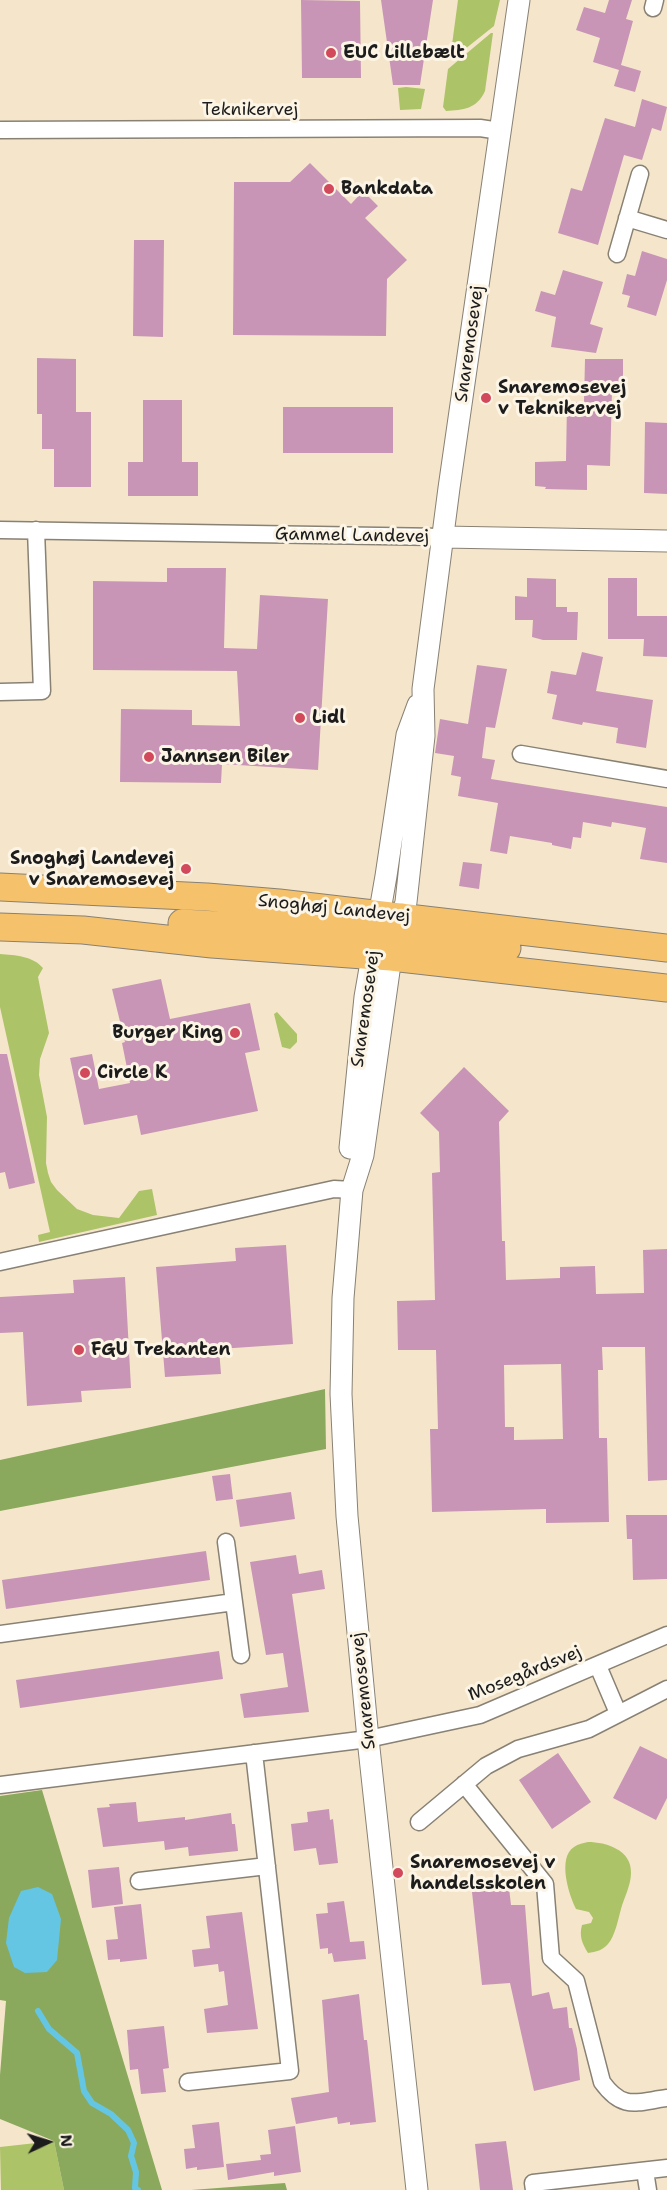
<!DOCTYPE html>
<meta charset="utf-8">
<style>
body{margin:0}
#map{position:relative;width:667px;height:2190px;overflow:hidden;background:#f5e6cb;font-family:"Shantell Sans",sans-serif}
canvas{display:block}
.north{position:absolute;left:18px;top:2112px;width:60px;height:60px;-webkit-text-stroke:4px #fcf5e5;paint-order:stroke;rotate:86deg;font-size:16px;font-weight:700;line-height:24px;text-align:center;color:#1c1c1c}
.north::after{content:'';display:block;margin:auto;width:21px;height:27px;background:#1c1c1c;clip-path:polygon(50% 0,100% 100%,50% 72%,0 100%)}
</style>
<div id="map">
<canvas width="667" height="2190"></canvas>
<div class="north">N</div>
</div>
<script>
const context = document.querySelector('canvas').getContext('2d');
context.lineJoin = 'round';
function fill(path, color) { context.fillStyle = color; context.fill(path, 'evenodd'); }
function stroke(path, color, width, dash) { context.strokeStyle = color; context.lineWidth = width; context.lineCap = dash ? 'butt' : 'round'; context.setLineDash(dash || []); context.stroke(path); }
function label(font, color, halo, rows, align = 'center') {
  context.font = font + ' "Shantell Sans",sans-serif'; context.lineWidth = 6; context.setLineDash([]); context.textBaseline = 'middle'; context.strokeStyle = halo; context.fillStyle = color; for (const [text, x, y, turn = 0] of rows) {
    context.save(); context.translate(x, y); context.rotate((+turn || 0) * Math.PI / 180); context.textAlign = isNaN(turn) ? turn : align; if (halo) context.strokeText(text, 0, 0); context.fillText(text, 0, 0); context.restore();
  }
}
const green = new Path2D(`
 M458 0H500L494 26 455 57 451 52Z
 M491 33H493L485 91C477 109 463 110 446 111L443 107 448 69Z
 M406 87 425 89 421 109 400 110 398 88Z
 M0 954C15 955 33 956 43 968L38 977 49 1033 40 1059 39 1075 47 1117 46 1163 48 1173 51 1182 57 1190 77 1209 93 1215 119 1218 139 1191 152 1189 157 1215 39 1242 38 1235 50 1232 0 1007Z
 M277 1012 297 1034V1042L290 1049 282 1047 274 1014Z
 M588 1842C606 1842 632 1850 631 1873 631 1885 624 1898 621 1909 618 1920 615 1936 608 1944 603 1950 596 1952 588 1953 582 1943 579 1936 582 1925L591 1923 593 1918 589 1912 576 1909C569 1895 557 1858 574 1847 578 1844 584 1843 588 1842Z
 M54 2141 64 2190H1L0 2147Z`);
const forest = new Path2D(`
 M325 1389 326 1449 0 1511V1460Z
 M42 1790 162 2190H64L54 2141 0 2119V2075L6 2001 0 2000V1796Z
 M285 2183 287 2190H191Z`);
const water = new Path2D(`
 M38 1887 52 1894 61 1919 57 1960 47 1972 25 1973 14 1967 6 1943 9 1918 21 1891Z`);
const stream = new Path2D(`
 M38 2011 49 2029 77 2053 84 2091 92 2103 111 2114 128 2130 134 2143 131 2156 136 2172 135 2188 138 2190`);
const building = new Path2D(`
 M301 0 360 1 361 78H302Z
 M381 0H433L420 85H393Z
 M609 0H632L626 19 633 21 621 65 641 71 635 92 614 86 619 70 593 62 600 38 576 30 584 7 605 13Z
 M642 99 667 107 661 131 652 128 642 160 624 155 598 245 558 233 571 188 582 191 605 118 635 127Z
 M310 163 351 204 363 191 378 206 365 218 407 260 387 279 386 336 233 335 234 182H290Z
 M134 240H164L163 337 133 336Z
 M642 251 667 259V280L656 316 627 307 630 296 622 294 627 274 635 276Z
 M563 270 603 282 590 324 603 328 596 353 551 347 556 317 535 311 541 291 555 295Z
 M37 358 76 359V412H91V487H54V449H42V414H37Z
 M585 359H623V391H612L610 466 587 465V490L545 489 546 487 535 486V462L566 461 567 402H584Z
 M143 400H182V462H198V496H128V462H143Z
 M283 407H393V453H283Z
 M645 422 667 423V494L644 493Z
 M167 568H226L224 648 257 649 260 595 328 599 318 770 222 764 221 783 120 782 121 709 192 710V725L240 726 237 671 93 670V581L167 582Z
 M527 578 556 579V607H567V612H578L577 640H543L532 637 533 620H515V596L527 597Z
 M608 578H637V616H667V657L643 656 644 639H608Z
 M582 652 603 657 596 691 653 700 646 748 616 743 618 728 583 722 582 725 552 719 557 695 547 693 551 671 576 675Z
 M477 665 507 669 495 728 486 727 482 758 495 760 491 779 667 807V863L640 859 646 828 612 822 611 827 583 822 581 838 573 837 571 849 552 845V843L510 836 507 854 490 851 498 803 458 796 461 777 451 775 454 756 435 753 440 719 468 724Z
 M463 862 482 864 479 889 459 886Z
 M161 979 170 1019 250 1003 260 1050 245 1053 258 1111 141 1135 137 1115 84 1125 70 1058 92 1054 99 1089 130 1083 122 1043 125 1042 112 989Z
 M0 1054H7L35 1183 9 1189 5 1172 0 1173Z
 M464 1067 509 1111 499 1122 502 1241H505L506 1280 560 1278V1267L595 1266 596 1294 644 1293 643 1250 667 1249V1480L648 1481 645 1347H602L603 1370H598L599 1438H607L609 1522 546 1523V1509L432 1512 430 1429H438L436 1350H398L397 1301 435 1300 432 1173 440 1172 439 1132 420 1113ZM561 1364 563 1439 514 1440V1427H505L504 1365Z
 M286 1245 293 1344 219 1349 221 1374 165 1377 156 1267 236 1261 235 1248Z
 M125 1277 131 1388 81 1391 82 1402 27 1406 23 1332 0 1333V1297L74 1293 73 1280Z
 M230 1474 233 1499 216 1501 212 1476Z
 M291 1492 295 1519 240 1527 236 1500Z
 M626 1515H667V1579L633 1580 632 1539H627Z
 M206 1551 210 1580 6 1609 2 1580Z
 M296 1555 299 1574 322 1570 325 1589 292 1594 309 1712 244 1718 240 1694 288 1687 283 1653 266 1655 250 1562Z
 M219 1651 223 1679 20 1708 16 1680Z
 M640 1746 667 1759V1798L656 1820 613 1798Z
 M558 1753 591 1802 552 1829 519 1780Z
 M136 1802 138 1822 185 1817V1820L231 1813 232 1824H235L238 1851 189 1856 188 1847 165 1850 164 1841 103 1847 97 1808 110 1807 109 1804Z
 M329 1809 330 1820 333 1819 338 1863 319 1865 316 1848 294 1851 291 1824 308 1822 307 1812Z
 M119 1867 123 1904 92 1908 88 1870Z
 M509 1888 511 1905H525L532 1996 549 1992 553 2009 567 2007 569 2028H572L577 2049 580 2080 534 2091 510 1983 482 1985 472 1892Z
 M344 1901 350 1942 364 1941 366 1959 334 1962 332 1953 328 1954V1948L320 1949 316 1914 328 1913 327 1903Z
 M141 1904 147 1959 120 1962V1959L108 1960 106 1940 118 1939 114 1907Z
 M242 1912 258 2029 207 2033 204 2009 228 2005 224 1971 219 1972 218 1964 194 1967 192 1950 210 1948 206 1916Z
 M359 1994 364 2040H367L376 2122 350 2125V2122L338 2124 337 2117 296 2124 291 2098 329 2092 322 2000Z
 M164 2026 169 2068 163 2069 166 2092 141 2094 138 2069 130 2070 127 2030Z
 M219 2122 224 2167 197 2170V2167L186 2169 184 2149 195 2148 192 2125Z
 M295 2126 301 2172 274 2176V2172L228 2180 226 2164 261 2160 260 2155 271 2154 268 2130Z
 M506 2141 513 2190H480L475 2144Z`);
const minor = new Path2D(`
 M653 8 655 0
 M0 130 480 128 500 131
 M627 218 667 230
 M617 254 640 174
 M0 530 443 537
 M0 692 42 691 36 530
 M521 754 667 779
 M0 1262 334 1189 352 1190
 M226 1542 241 1655
 M0 1634 234 1602
 M598 1666 618 1713
 M464 1784 545 1884 551 1958 576 1981 602 2082C623 2111 636 2102 667 2098
 M0 1785 368 1739 480 1715 667 1635
 M419 1822 486 1766 518 1749 589 1729 667 1689
 M139 1881 267 1866
 M188 2082 290 2071 254 1753
 M645 2171 648 2190
 M534 2190 533 2183 667 2168`);
const tertiary = new Path2D(`
 M443 537 667 541
 M350 1148 365 997 386 876 407 735 418 705
 M417 2190 368 1739 347 1516 341 1394 343 1298 352 1190 363 1155 391 957 406 902 424 736 423 689 449 488 519 0`);
const primary = new Path2D(`
 M0 887 207 897 279 903 667 948
 M182 923 353 933C376 932 384 933 402 917
 M0 927 83 930 212 944 391 957 667 988
 M376 953 396 941 409 938 507 948`);
const markers = [
 [331,53,6,"#d1495b"],
 [329,189,6,"#d1495b"],
 [486,398,6,"#d1495b"],
 [300,718,6,"#d1495b"],
 [149,757,6,"#d1495b"],
 [186,869,6,"#d1495b"],
 [235,1033,6,"#d1495b"],
 [85,1073,6,"#d1495b"],
 [79,1350,6,"#d1495b"],
 [398,1873,6,"#d1495b"]
];
const poiNames = [
 ["EUC Lillebælt",343,53],
 ["Bankdata",341,189],
 ["Snaremosevej",498,388],
 ["v Teknikervej",498,409],
 ["Lidl",312,718],
 ["Jannsen Biler",161,757],
 ["Snoghøj Landevej",174,859,"right"],
 ["v Snaremosevej",174,880,"right"],
 ["Burger King",223,1033,"right"],
 ["Circle K",97,1073],
 ["FGU Trekanten",91,1350],
 ["Snaremosevej v",410,1863],
 ["handelsskolen",410,1884]
];
const streetNames = [
 ["Teknikervej",250,110],
 ["Snaremosevej",470,344,-82],
 ["Gammel Landevej",352,536,1],
 ["Snoghøj Landevej",334,909,6],
 ["Snaremosevej",366,1009,-82],
 ["Mosegårdsvej",525,1674,-22],
 ["Snaremosevej",364,1691,-96]
];
fill(green, '#adc368');
fill(forest, '#8aa95c');
fill(water, '#65c6e3');
stroke(stream, '#65c6e3', 6);
fill(building, '#c895b6');
stroke(minor, '#888174', 19);
stroke(tertiary, '#888174', 23);
stroke(primary, '#888174', 29);
stroke(minor, '#fff', 16);
stroke(tertiary, '#fff', 21);
stroke(primary, '#f6c16b', 27);
for (const [x, y, r, color] of markers) { const dot = new Path2D(); dot.arc(x, y, r, 0, 2 * Math.PI); context.fillStyle = color; context.fill(dot); stroke(dot, '#fcf5e5', 2); }
label('bold 18px', '#1c1c1c', '#fcf5e5', poiNames, 'left');
label('18px', '#1c1c1c', '#fcf5e5', streetNames);
</script>
